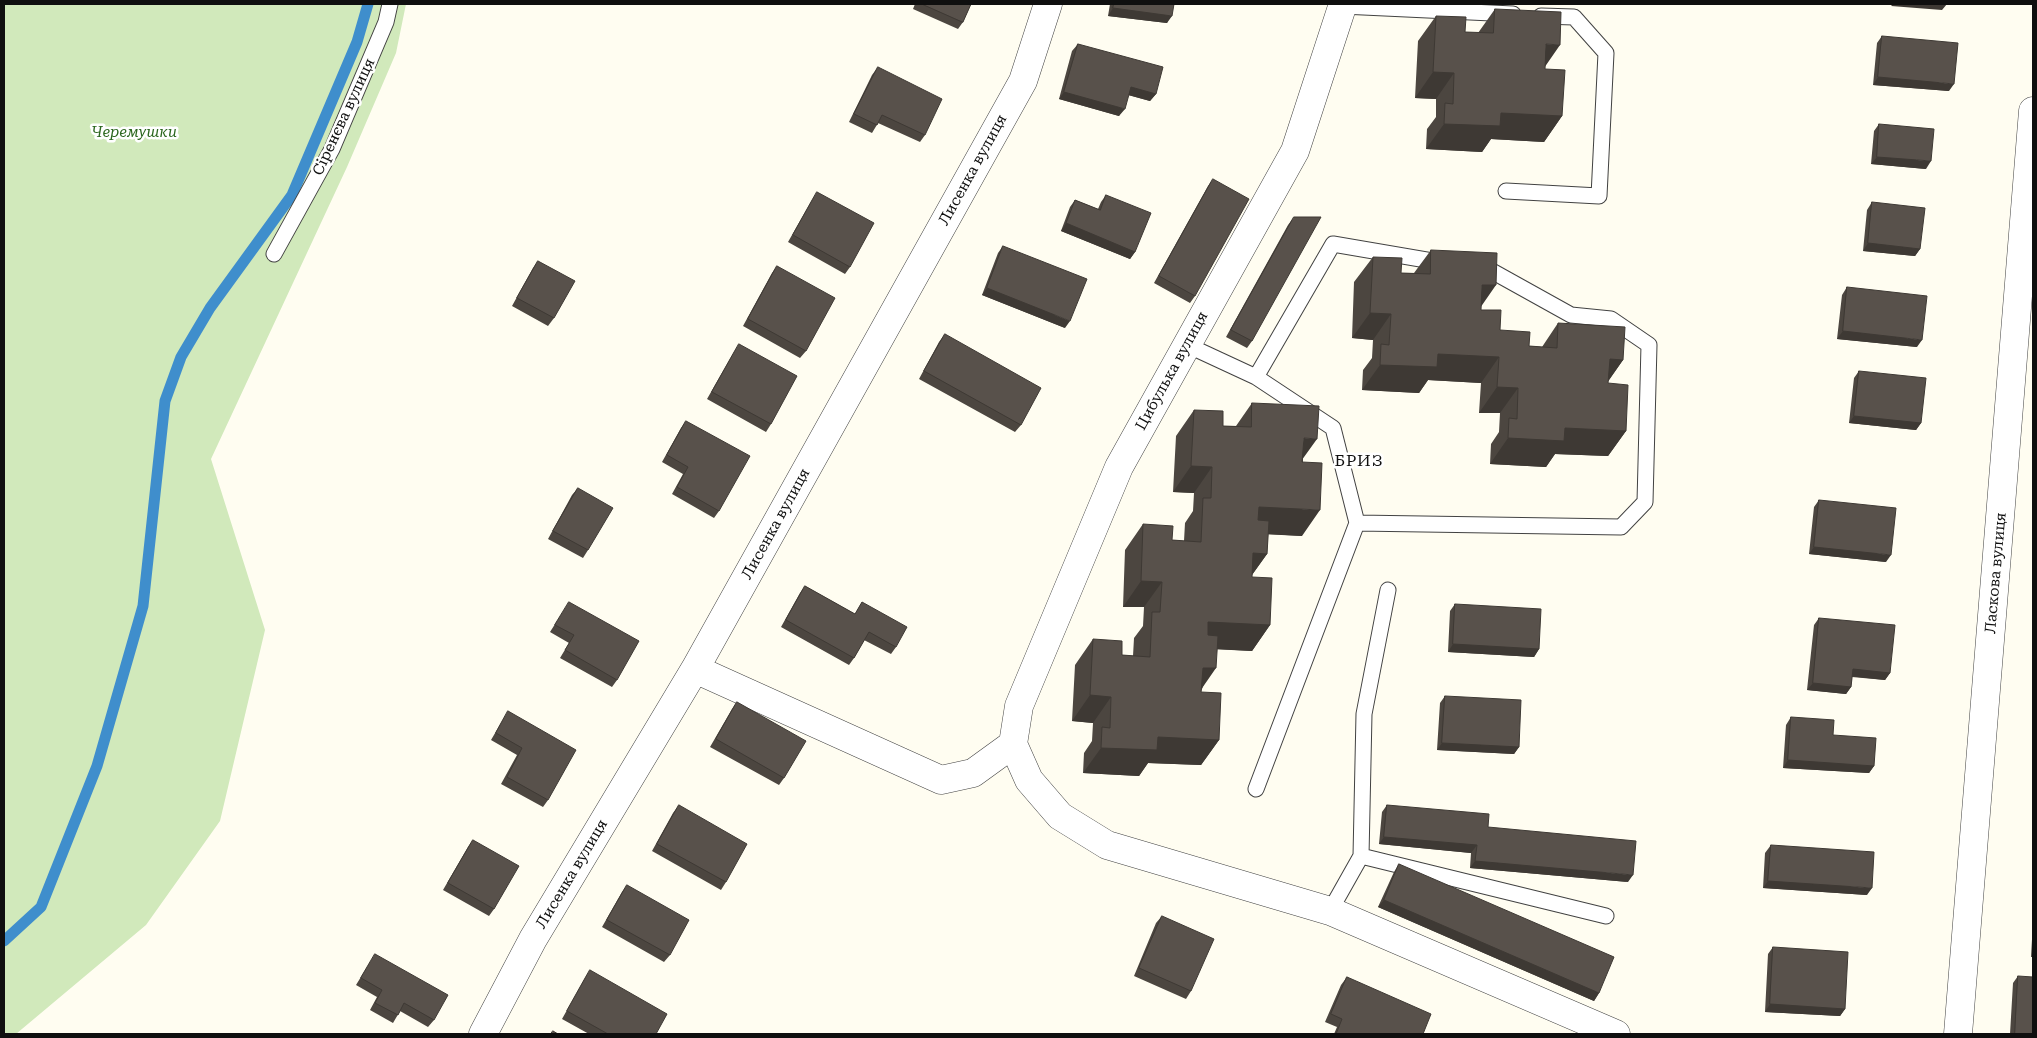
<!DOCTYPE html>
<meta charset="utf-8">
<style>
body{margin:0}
#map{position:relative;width:2037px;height:1038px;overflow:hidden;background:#fffdf1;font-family:"Roboto Serif",serif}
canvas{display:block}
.frame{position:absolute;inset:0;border:5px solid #0f0f0f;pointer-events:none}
</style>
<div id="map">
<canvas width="2037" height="1038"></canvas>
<div class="frame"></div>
</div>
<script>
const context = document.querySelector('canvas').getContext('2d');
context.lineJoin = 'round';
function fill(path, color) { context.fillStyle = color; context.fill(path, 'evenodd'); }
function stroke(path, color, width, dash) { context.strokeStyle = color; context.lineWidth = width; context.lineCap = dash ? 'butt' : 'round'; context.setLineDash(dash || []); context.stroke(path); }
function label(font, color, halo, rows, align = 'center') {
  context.font = font + ' "Roboto Serif",serif'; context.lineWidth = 5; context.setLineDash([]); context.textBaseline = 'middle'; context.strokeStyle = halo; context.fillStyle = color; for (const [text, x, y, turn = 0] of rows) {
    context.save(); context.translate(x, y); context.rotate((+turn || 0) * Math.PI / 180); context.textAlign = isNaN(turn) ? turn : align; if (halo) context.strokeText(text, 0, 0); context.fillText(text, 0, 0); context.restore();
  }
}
const green = new Path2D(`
 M4 4H406L396 53 347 167 211 459 265 630 220 821 146 925 16 1034H4Z`);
const stream = new Path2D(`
 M4 941 41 907 97 766 143 606 165 401 181 357 210 308 292 195 357 42 368 4`);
const lane = new Path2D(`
 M1342 6 1513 14
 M1506 191 1599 196 1606 53 1574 17 1541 16
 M274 254 332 149 386 22 390 4
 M1187 345 1256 377 1333 428 1357 523 1256 789
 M1256 377 1333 244 1444 263
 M1357 523 1621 527 1645 502 1649 345 1611 319 1571 315 1490 270 1479 269
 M1361 856 1606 916
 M1330 911 1361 856 1364 714 1388 590`);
const street = new Path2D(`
 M695 669 941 780 973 773 1013 744
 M1013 744 1019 706 1119 467 1295 151 1343 4
 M1013 744 1029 780 1060 816 1107 845 1330 911 1616 1034
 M483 1034 533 939 695 669 1023 81 1048 4
 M1958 1034 2033 111`);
const wall = new Path2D(`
 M915 4H971L963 22 958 29 913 9Z
 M1110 4H1174L1167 23 1108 16Z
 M1495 9 1545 66V69L1562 116 1544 142 1491 139 1482 152 1426 149 1427 129 1436 117V99L1415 98 1418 41 1436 16 1465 32 1478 33Z
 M1882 36 1949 91 1873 85 1877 43Z
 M1078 44 1156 94 1150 101 1128 95 1119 116 1059 99 1072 51Z
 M878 67 925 135 920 142 878 123 872 133 849 122 872 75Z
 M1879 124 1926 169 1871 164 1874 131Z
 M1213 179 1195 296 1190 303 1154 283 1208 186Z
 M817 192 850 267 845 274 788 242 812 200Z
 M1106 195 1135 252 1130 259 1061 231 1070 207 1075 200 1098 209 1101 202Z
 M1872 202 1920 249 1915 256 1863 251 1867 210Z
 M1294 217 1252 341 1247 348 1226 337 1288 225Z
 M1003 246 1065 328 982 295 998 253Z
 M1431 250 1481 306V310L1500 330 1529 346 1542 347 1558 323 1623 360 1608 381V383L1626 431 1608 456 1555 454 1546 467 1490 464 1491 444 1499 432 1500 413H1479L1481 383 1428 380 1419 393 1362 390 1363 370 1372 358 1373 340 1352 338 1354 282 1373 257 1401 273H1414Z
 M538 261 554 318 548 326 512 306 533 268Z
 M777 266 806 351 800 358 743 326 772 273Z
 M1847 287 1917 347 1837 339 1842 295Z
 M945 334 1021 425 1015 432 919 379 939 342Z
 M739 344 771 424 766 432 707 399 734 352Z
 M1859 371 1921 423 1916 430 1849 423 1854 378Z
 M1252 403 1303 459 1302 536 1268 534 1267 554 1252 575V577L1270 625 1252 651 1217 649 1202 689 1201 692 1219 740 1201 765 1148 763 1139 776 1083 773 1084 753 1092 741 1093 723 1072 721 1075 665 1093 639 1122 655 1133 656 1134 638 1143 626 1144 607H1123L1125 550 1143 524 1172 540 1184 541 1185 523 1193 511 1194 493 1173 492 1176 436 1194 410 1223 426H1236Z
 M686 421 719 511 714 518 672 494 683 474 662 462 681 428Z
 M578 488 588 550 583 558 548 539 572 495Z
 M1819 500 1886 562 1809 554 1814 507Z
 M805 586 855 614 862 602 896 647 891 654 864 640 854 658 849 665 781 627 800 593Z
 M569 602 617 680 612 687 560 658 569 643 550 632Z
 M1455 604 1539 649 1534 657 1448 652 1450 611Z
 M1819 618 1890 673 1885 680 1852 677 1851 687 1846 694 1807 690 1814 625Z
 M1445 696 1519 747 1514 754 1437 750 1440 703Z
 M737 702 784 778 779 785 710 747 732 709Z
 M508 711 548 800 543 807 501 784 517 755 491 740Z
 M1791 717 1833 735 1874 766 1869 773 1783 768 1786 725Z
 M679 805 726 882 721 890 652 851 673 813Z
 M1387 805 1488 827 1628 882 1470 868 1471 853 1379 844 1382 812Z
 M473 840 494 909 489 916 443 890 468 847Z
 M1771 845 1867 895 1763 888 1765 853Z
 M1399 864 1599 993 1594 1001 1378 907 1394 872Z
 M627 885 670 955 664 962 602 927 622 892Z
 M1162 916 1191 991 1186 999 1134 976 1156 923Z
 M2033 921V957H2031Z
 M1773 947 1845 1009 1840 1016 1765 1012 1768 954Z
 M375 954 434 1020 428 1027 400 1011 393 1023 370 1010 377 997 356 985Z
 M590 970 656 1034H589L562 1019 585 978Z
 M2018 976 2033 1034H2010L2013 983Z
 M1347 977 1423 1034H1334L1337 1027 1325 1022 1341 985Z`);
const shadedWall = new Path2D(`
 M1893 4H1947L1942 10 1891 6Z
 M1113 8 1172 16 1167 23 1108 16Z
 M1546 44 1560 45 1542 71Z
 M1433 72 1454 73 1436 99 1415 98Z
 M1878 77 1954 84 1949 91 1873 85Z
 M1131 87 1156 94 1150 101 1125 94Z
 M1064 92 1125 109 1119 116 1059 99Z
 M1501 113 1562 116 1544 142 1491 139 1482 152 1426 149 1444 124Z
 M1877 157 1931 161 1926 169 1871 164Z
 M1066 223 1135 252 1130 259 1061 231Z
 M1868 243 1920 249 1915 256 1863 251Z
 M1482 285H1496L1478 311Z
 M987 288 1070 321 1065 328 982 295Z
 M1370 313 1391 314 1373 340 1352 338Z
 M1843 331 1922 340 1917 347 1837 339Z
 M1438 354 1499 357 1481 383 1428 380 1419 393 1362 390 1380 365Z
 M1610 359 1623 360 1605 386Z
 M1497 387 1518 388 1500 413H1479Z
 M1854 416 1921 423 1916 430 1849 423Z
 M1565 428 1626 431 1608 456 1555 454 1546 467 1490 464 1508 438Z
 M1304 438 1317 439 1299 464Z
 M1191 466 1212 467 1194 493 1173 492Z
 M1259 507 1320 510 1302 536 1241 533Z
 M1814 547 1891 555 1886 562 1809 554Z
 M1253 553 1267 554 1249 579Z
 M1141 581 1162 582 1144 607H1123Z
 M1208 622 1270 625 1252 651 1190 648Z
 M1453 644 1539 649 1534 657 1448 652Z
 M1203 668H1216L1198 694Z
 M1853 669 1890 673 1885 680 1848 676Z
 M1813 683 1851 687 1846 694 1807 690Z
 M1090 695 1111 697 1093 723 1072 721Z
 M1158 737 1219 740 1201 765 1148 763 1139 776 1083 773 1101 748Z
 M1442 743 1519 747 1514 754 1437 750Z
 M1788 760 1874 766 1869 773 1783 768Z
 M1384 837 1477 845 1471 853 1379 844Z
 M1475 861 1633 875 1628 882 1470 868Z
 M1768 881 1872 888 1867 895 1763 888Z
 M1384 900 1599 993 1594 1001 1378 907Z
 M1770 1004 1845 1009 1840 1016 1765 1012Z`);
const building = new Path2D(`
 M922 4H971L963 22Z
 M1114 4H1174L1172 16 1113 8Z
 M1495 9 1561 12 1560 45 1546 44 1545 69 1565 70 1562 116 1501 113 1500 126 1444 124 1445 103 1453 104 1454 73 1433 72 1436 16 1466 17 1465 32 1493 33Z
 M1882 36 1958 43 1954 84 1878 77Z
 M1078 44 1163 67 1156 94 1131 87 1125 109 1064 92Z
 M878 67 942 99 925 135 882 115 877 125 854 114Z
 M1879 124 1934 129 1931 161 1877 157Z
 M1213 179 1249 199 1195 296 1159 276Z
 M817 192 874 223 850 267 793 235Z
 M1106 195 1151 213 1135 252 1066 223 1075 200 1100 210Z
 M1872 202 1925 208 1920 249 1868 243Z
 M1294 217H1321L1252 341 1231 330Z
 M1003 246 1087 279 1070 321 987 288Z
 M1431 250 1497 253 1496 285H1482L1481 310H1501L1500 330 1530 332 1529 346 1557 348 1558 323 1625 327 1623 360 1610 359 1608 383 1628 385 1626 431 1565 428 1564 441 1508 438 1509 418 1517 419 1518 388 1497 387 1499 357 1438 354 1437 367 1380 365 1381 344 1389 345 1391 314 1370 313 1373 257 1402 258 1401 273 1430 274Z
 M538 261 575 281 554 318 517 298Z
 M777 266 835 298 806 351 748 319Z
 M1847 287 1927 296 1922 340 1843 331Z
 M945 334 1041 388 1021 425 924 371Z
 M739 344 797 376 771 424 712 392Z
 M1859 371 1926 378 1921 423 1854 416Z
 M1252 403 1319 406 1317 439 1304 438 1302 462 1322 463 1320 510 1259 507 1258 520 1269 521 1267 554 1253 553 1252 577 1272 578 1270 625 1208 622V635L1218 636 1216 668H1203L1201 692 1221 693 1219 740 1158 737 1157 750 1101 748 1102 727 1110 728 1111 697 1090 695 1093 639 1122 641V655L1150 657 1152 612H1160L1162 582 1141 581 1143 524 1173 526 1172 540 1201 542 1203 498H1211L1212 467 1191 466 1194 410 1223 411V426L1251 427Z
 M686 421 750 456 719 511 677 487 688 467 667 455Z
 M578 488 613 508 588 550 553 531Z
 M1819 500 1896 508 1891 555 1814 547Z
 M805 586 855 614 862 602 907 627 896 647 869 632 854 658 786 620Z
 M569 602 639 641 617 680 565 650 574 635 555 625Z
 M1455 604 1541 609 1539 649 1453 644Z
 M1819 618 1895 625 1890 673 1853 669 1851 687 1813 683Z
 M1445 696 1521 700 1519 747 1442 743Z
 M737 702 806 741 784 778 716 739Z
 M508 711 576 750 548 800 507 777 522 748 496 733Z
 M1791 717 1834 720 1833 735 1876 738 1874 766 1788 760Z
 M679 805 747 844 726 882 657 844Z
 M1387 805 1489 814 1488 827 1636 841 1633 875 1475 861 1477 845 1384 837Z
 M473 840 519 866 494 909 448 883Z
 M1771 845 1874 852 1872 888 1768 881Z
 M1399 864 1614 957 1599 993 1384 900Z
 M627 885 689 920 670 955 607 920Z
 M1162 916 1214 939 1191 991 1139 968Z
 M1773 947 1848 952 1845 1009 1770 1004Z
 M375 954 448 995 434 1020 404 1003 398 1015 375 1003 382 990 361 978Z
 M590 970 667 1014 656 1034H608L567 1011Z
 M2018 976 2033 977V1034H2015Z
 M1347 977 1431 1014 1423 1034H1336L1342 1019 1331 1014Z
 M553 1031 558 1034H551Z`);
const streetNames = [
 ["Сіренєва вулиця",344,117,-65],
 ["Лисенка вулиця",973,170,-61],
 ["Цибулька вулиця",1172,371,-61],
 ["Лисенка вулиця",776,524,-61],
 ["Ласкова вулиця",1996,573,-85],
 ["Лисенка вулиця",572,874,-59]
];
const parkNames = [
 ["Черемушки",134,133]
];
const neighbourhoodNames = [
 ["БРИЗ",1359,461]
];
fill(green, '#d1e9bb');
stroke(stream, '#3f8ecc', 11);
stroke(lane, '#424242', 17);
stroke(street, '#424242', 29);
stroke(lane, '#fff', 15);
stroke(street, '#fff', 28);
fill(wall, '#4c4640');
fill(shadedWall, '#3e3934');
fill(building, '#58514b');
stroke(building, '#3e3934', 1);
label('15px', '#0f0f0f', '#fff', streetNames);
label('italic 15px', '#2c671f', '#fff', parkNames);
context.letterSpacing = '1px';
label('16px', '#0f0f0f', '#fff', neighbourhoodNames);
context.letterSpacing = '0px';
</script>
